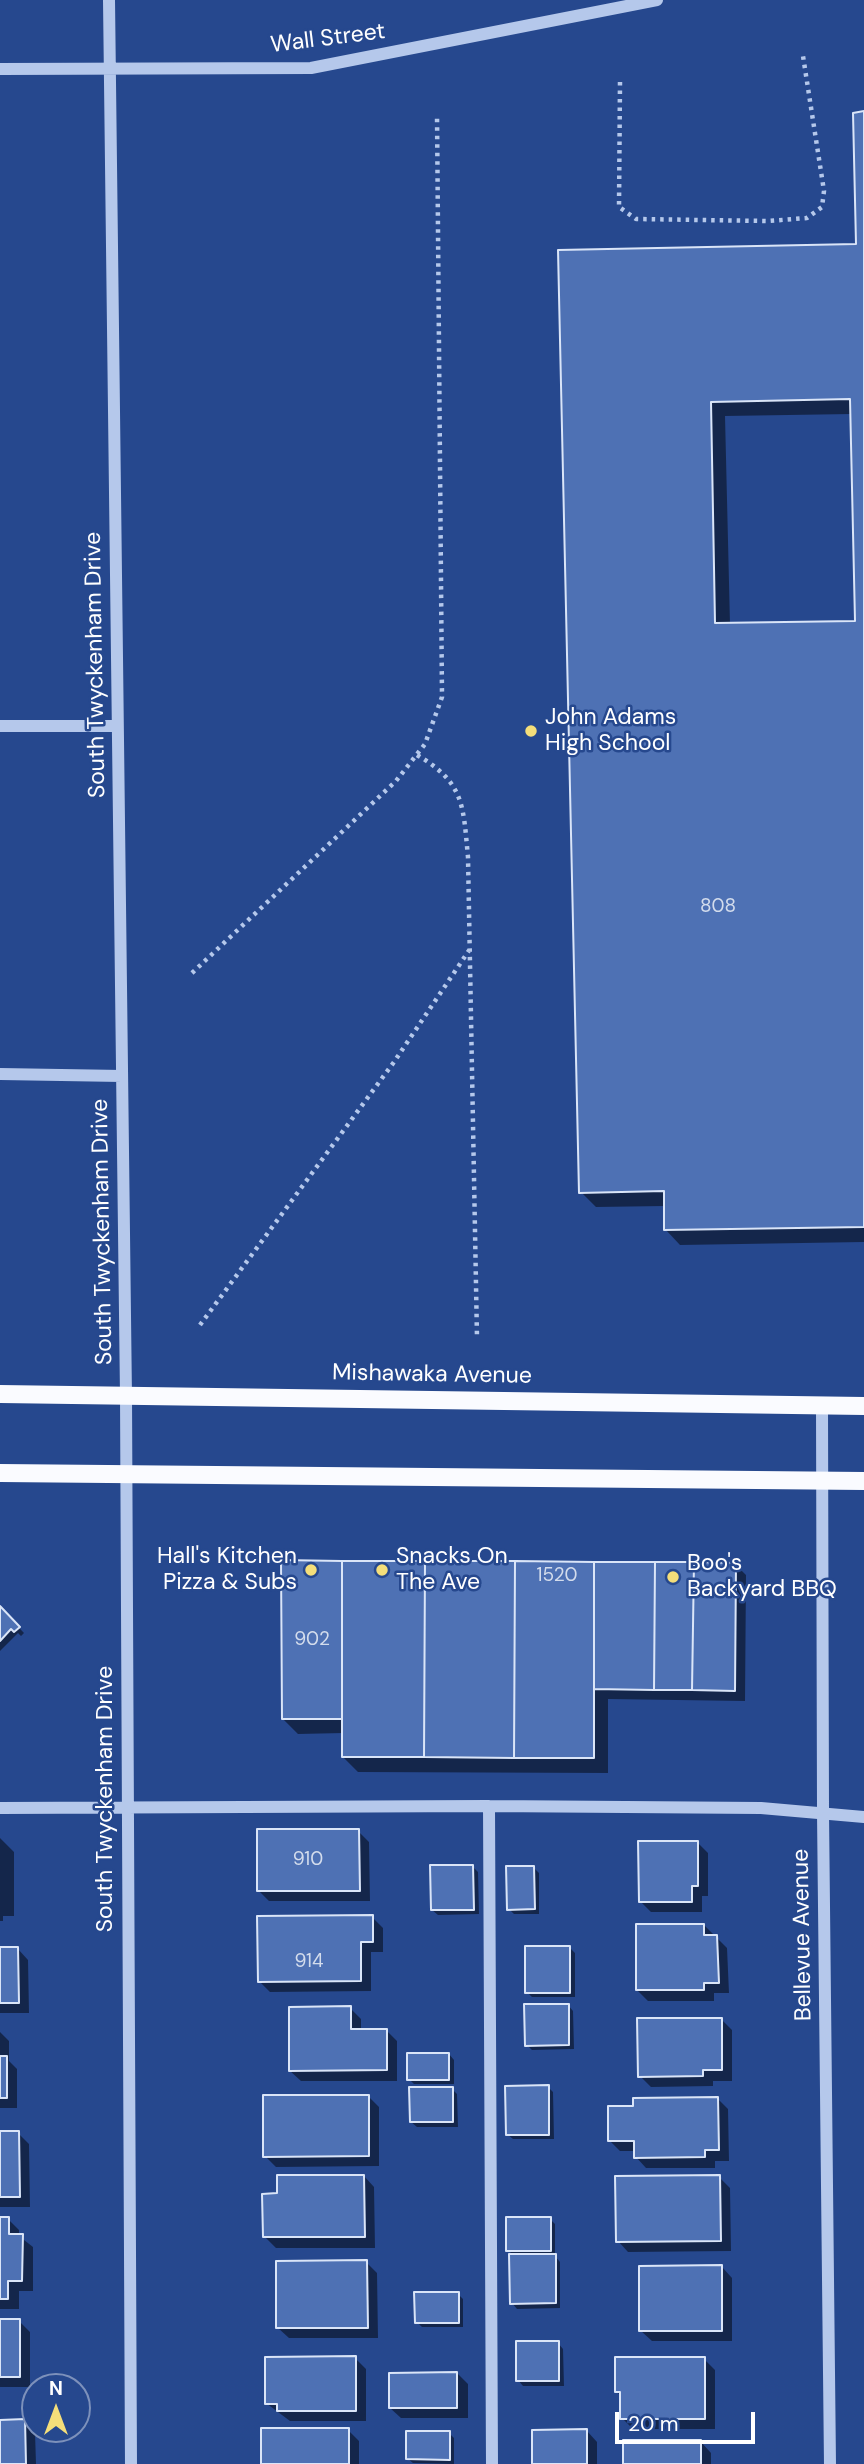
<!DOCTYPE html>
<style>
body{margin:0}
#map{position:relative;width:864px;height:2464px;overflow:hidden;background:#26488e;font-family:"DM Sans",sans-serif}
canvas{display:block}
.north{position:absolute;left:21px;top:2373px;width:70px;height:70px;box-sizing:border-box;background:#26488e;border:2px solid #7d91bb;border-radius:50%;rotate:0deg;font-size:19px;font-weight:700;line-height:28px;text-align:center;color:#fff}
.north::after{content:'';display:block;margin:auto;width:24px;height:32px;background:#f4de7a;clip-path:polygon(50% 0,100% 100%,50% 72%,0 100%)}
.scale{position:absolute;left:615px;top:2412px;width:140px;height:32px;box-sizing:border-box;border:4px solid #fff;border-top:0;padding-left:9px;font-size:21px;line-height:24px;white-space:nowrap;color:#fff;-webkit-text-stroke:5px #26488e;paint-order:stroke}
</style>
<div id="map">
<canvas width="864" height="2464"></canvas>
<div class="north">N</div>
<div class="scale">20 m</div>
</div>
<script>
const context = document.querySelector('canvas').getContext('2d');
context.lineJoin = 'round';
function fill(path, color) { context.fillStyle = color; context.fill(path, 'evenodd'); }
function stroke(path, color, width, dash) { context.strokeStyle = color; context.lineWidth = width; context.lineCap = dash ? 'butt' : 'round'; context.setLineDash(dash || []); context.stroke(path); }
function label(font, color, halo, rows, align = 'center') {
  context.font = font + ' "DM Sans",sans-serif'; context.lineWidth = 5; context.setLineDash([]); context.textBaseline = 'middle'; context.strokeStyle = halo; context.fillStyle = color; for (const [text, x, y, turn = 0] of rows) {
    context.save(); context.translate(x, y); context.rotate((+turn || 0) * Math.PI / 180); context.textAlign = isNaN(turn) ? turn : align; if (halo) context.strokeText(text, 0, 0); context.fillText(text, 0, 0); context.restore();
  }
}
const shadow = new Path2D(`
 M864 113V1242L680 1245 665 1229V1206L596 1207 581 1192 560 252 857 246ZM852 414 856 622 730 624 725 416Z
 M735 1564 746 1575 745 1701 608 1699V1773L358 1772 343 1757 344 1733 298 1734 283 1719Z
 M0 1608 24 1633 21 1636 18 1633 0 1651Z
 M358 1831 369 1842 370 1901H269L258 1890Z
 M0 1838 14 1852V1916H3V1921H0Z
 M697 1842 708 1853V1896H702V1912H651L640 1901Z
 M472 1866 478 1872 479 1914 438 1915 432 1910Z
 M534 1868 539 1873V1914H514L509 1909Z
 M372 1917 383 1928V1952H371V1991L270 1992 259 1981Z
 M704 1925 727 1948 729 1993H714V2001H648L637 1990Z
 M570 1948 575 1953V1997H532L527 1992Z
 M0 1949H18L28 1960 29 2013H0Z
 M568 2005 573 2011 574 2049 532 2050 527 2045Z
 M350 2008 361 2019V2030H386L397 2041V2081H301L290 2071Z
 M721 2019 732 2030V2081H713V2086L651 2087 640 2076Z
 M0 2032 9 2041V2061L17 2069V2108H0Z
 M449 2054 454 2060V2084H414L409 2079Z
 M548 2087 553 2092 554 2139H513L507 2134Z
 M452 2089 457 2094 458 2127H417L411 2122Z
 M368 2096 379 2107V2166L276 2167 265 2156Z
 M718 2099 728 2109 729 2161H715V2168H646L636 2157V2151H620L609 2140 634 2108Z
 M0 2133H18L29 2144 30 2207H0Z
 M364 2176 374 2187 375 2248H276L265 2237 279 2195Z
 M719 2177 730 2188 731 2251 628 2252 618 2241Z
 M0 2219H8L19 2230V2236L33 2247V2291H19V2309H0Z
 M550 2219 555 2224V2256L560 2262V2308L517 2309 512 2303 514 2256 508 2250Z
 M366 2262 377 2273 378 2338H289L278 2328Z
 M722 2267 732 2278V2341H652L641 2331Z
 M458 2294 463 2299V2327H422L417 2322Z
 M0 2321H19L30 2332V2387H0Z
 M558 2343 563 2349 564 2386H523L518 2380Z
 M355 2358 366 2369V2421H290L266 2403Z
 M704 2359 715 2370V2429H633L622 2418V2397L616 2391Z
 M457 2373 468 2384V2418H401L390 2408Z
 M0 2421H25L35 2432 36 2464H0Z
 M348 2430 359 2441V2464H263Z
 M587 2431 597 2442V2464H534Z
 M449 2433 454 2438V2464L413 2463 407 2458Z
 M701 2442 711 2453V2464H625Z`);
const building = new Path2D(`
 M864 111V1227L664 1230V1191L579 1193 558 250 856 244 853 113ZM850 399 855 621 715 623 711 402Z
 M281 1560 342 1561V1719H282Z
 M342 1561H425L424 1757H342Z
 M425 1561H515L514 1758 424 1757Z
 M515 1561 594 1562V1758H514Z
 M594 1562H655L654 1690 594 1689Z
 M655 1562H694L692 1690H654Z
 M694 1562 736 1563 735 1691 692 1690Z
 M0 1606 20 1627 14 1632 11 1629 0 1641Z
 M257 1829H359L360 1891H257Z
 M638 1841H698V1886H692V1902H639Z
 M430 1865H473L474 1910H431Z
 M506 1866H534L535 1909 507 1910Z
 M373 1915V1942H361V1981L258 1982 257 1916Z
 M636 1924H704V1935H717L719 1983H704V1990H636Z
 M525 1946H570V1993H525Z
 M0 1947H18L19 2003H0Z
 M524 2004H569V2045L525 2046Z
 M351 2006V2029H387V2070L289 2071V2007Z
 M637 2018H722V2070H703V2076L638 2077Z
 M407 2053H449V2080H407Z
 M0 2056H7V2098H0Z
 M549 2085V2135H506L505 2086Z
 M409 2087H453V2122H410Z
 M263 2095H369V2156L263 2157Z
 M718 2097 719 2150H705V2157L634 2158V2141H608V2106H633V2098Z
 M0 2131H19L20 2197H0Z
 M277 2175H364L365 2237H263L262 2194 277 2193Z
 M720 2175 721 2241 616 2242 615 2176Z
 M0 2217H9V2234H23L22 2281H8V2299H0Z
 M506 2217H551V2251H506Z
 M509 2254H556V2303L510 2304Z
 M367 2260 368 2328H276V2261Z
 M722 2265V2331H639V2266Z
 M414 2292H459V2323H415Z
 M0 2319H20V2377H0Z
 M516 2341H559V2381H516Z
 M356 2356V2411H277V2404H265V2357Z
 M615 2357H705V2419H620V2392H615Z
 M457 2372V2408H389V2373Z
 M25 2419 26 2464H0V2420Z
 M261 2428H349V2464H261Z
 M587 2429V2464H532V2430Z
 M406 2431H450V2460L406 2459Z
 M623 2440H701V2464H623Z`);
const path = new Path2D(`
 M620 82 619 207 636 219 768 221 807 218 822 207 824 191 803 56
 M417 755C465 783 463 806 468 857L477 1338
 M192 973 396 781 425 744 442 697 437 114
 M200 1325 394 1062 470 949`);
const minor = new Path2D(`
 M109 0 126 1395 131 2464
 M0 69 311 68 657 0
 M0 726H117
 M0 1074 122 1076
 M822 1406 823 1813 830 2464
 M489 1806 492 2464
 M0 1808 489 1806 761 1808 864 1817`);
const major = new Path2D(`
 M0 1394 864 1406
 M0 1473 864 1481`);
const markers = [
 [531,731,7,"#f4de7a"],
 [311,1570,7,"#f4de7a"],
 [382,1570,7,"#f4de7a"],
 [673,1577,7,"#f4de7a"]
];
const numberNames = [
 ["808",718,907],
 ["1520",557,1576],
 ["902",312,1640],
 ["910",308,1860],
 ["914",309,1962]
];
const streetNames = [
 ["Wall Street",328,39,-7],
 ["South Twyckenham Drive",96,665,-91],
 ["South Twyckenham Drive",103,1232,-91],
 ["Mishawaka Avenue",432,1375,1],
 ["South Twyckenham Drive",106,1799,-90],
 ["Bellevue Avenue",803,1935,-91]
];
const poiNames = [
 ["John Adams",545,718],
 ["High School",545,744],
 ["Hall's Kitchen",297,1557,"right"],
 ["Pizza & Subs",297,1583,"right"],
 ["Snacks On",396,1557],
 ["The Ave",396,1583],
 ["Boo's",687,1564],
 ["Backyard BBQ",687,1590]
];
fill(shadow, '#0007');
fill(building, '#4e71b4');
stroke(building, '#dae5f8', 2);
stroke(path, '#b5c8eb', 4.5, [3.5, 5]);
stroke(minor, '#b5c8eb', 12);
stroke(major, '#fafbff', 18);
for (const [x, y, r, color] of markers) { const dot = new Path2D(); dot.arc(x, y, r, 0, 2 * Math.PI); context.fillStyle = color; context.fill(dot); stroke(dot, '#26488e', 2.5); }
label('19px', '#d3dcec', null, numberNames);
label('23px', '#fff', '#26488e', streetNames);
label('23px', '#fff', '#26488e', poiNames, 'left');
</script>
